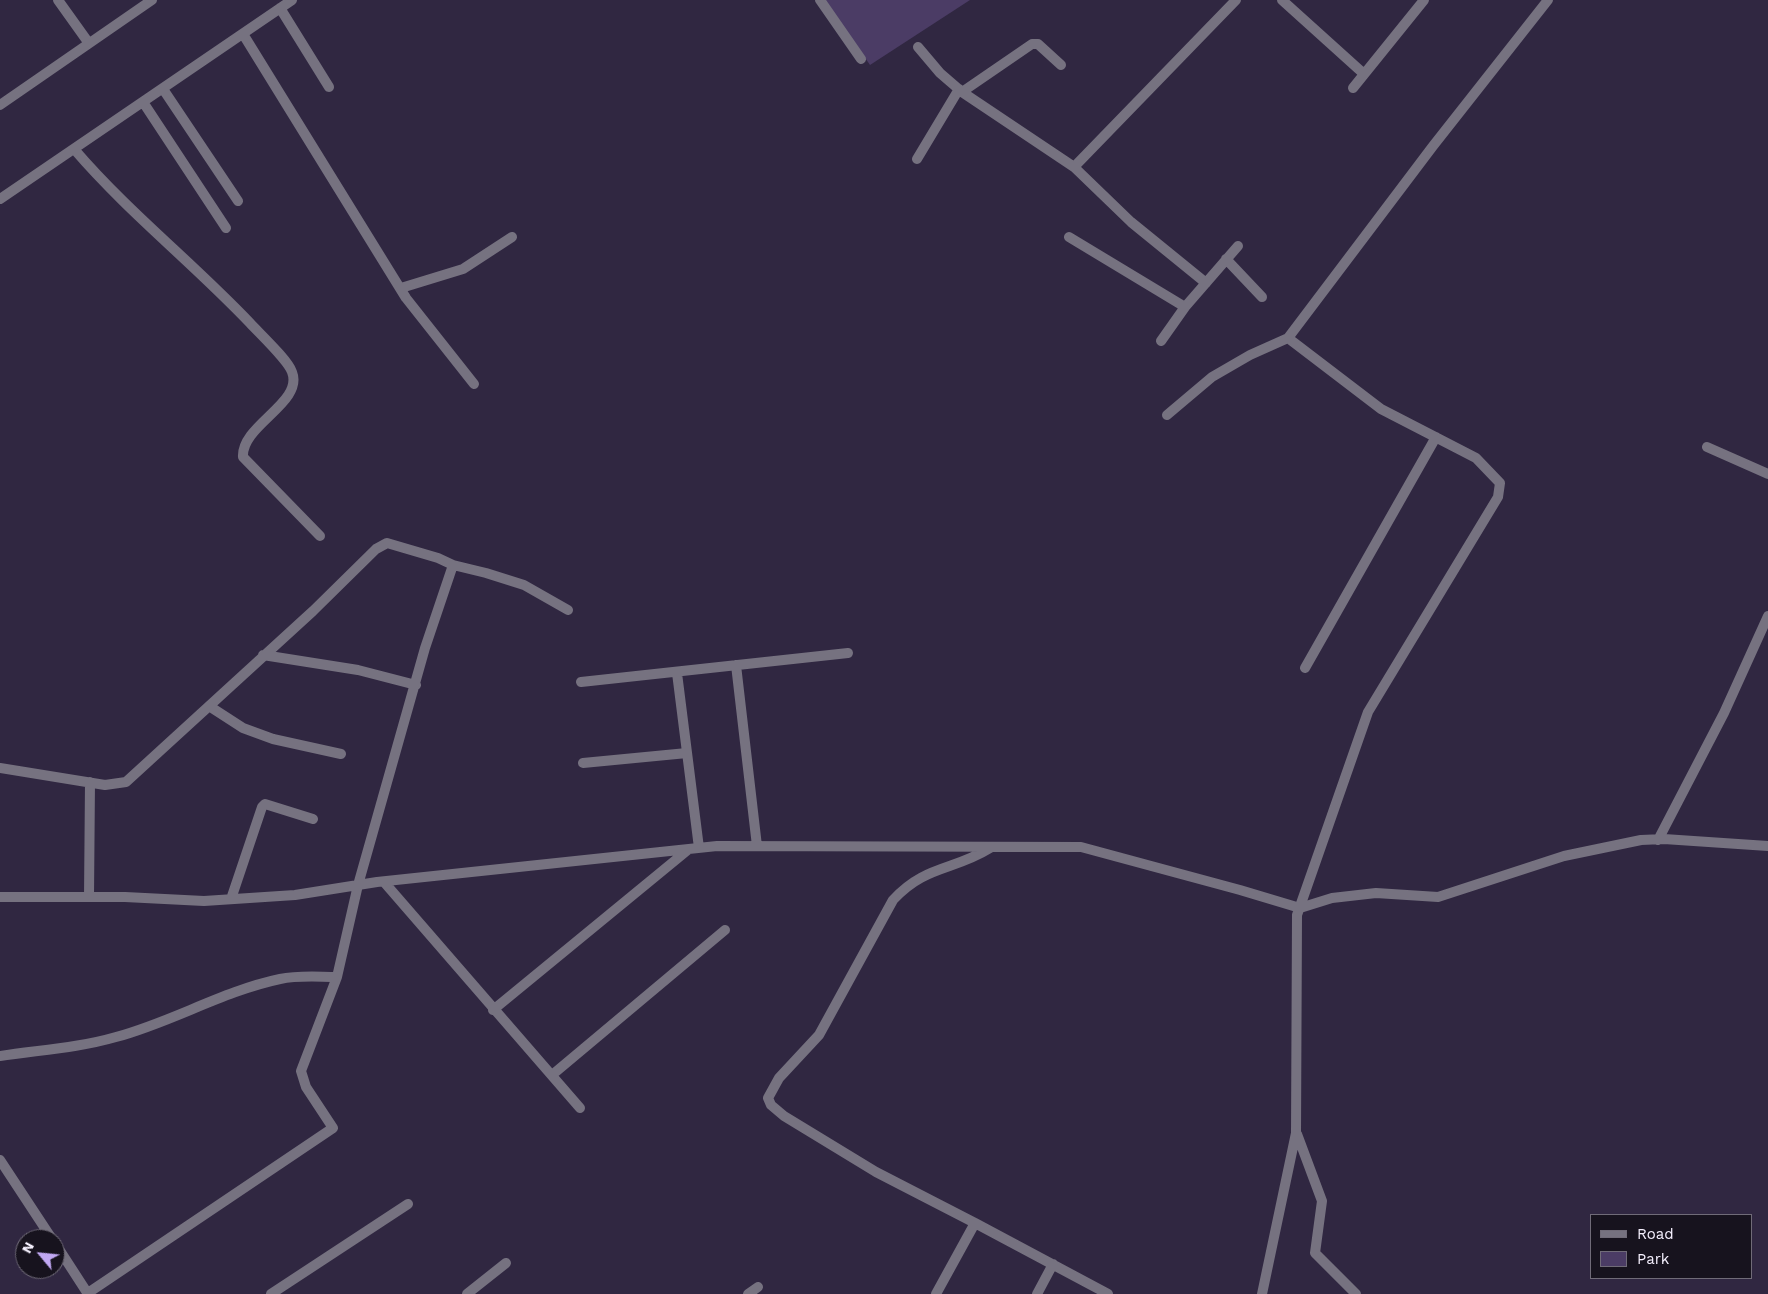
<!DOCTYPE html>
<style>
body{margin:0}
#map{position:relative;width:1768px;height:1294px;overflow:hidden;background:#302741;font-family:"Work Sans",sans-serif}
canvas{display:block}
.legend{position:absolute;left:1590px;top:1214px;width:162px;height:65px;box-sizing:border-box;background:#17131e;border:1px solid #706b78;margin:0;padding:6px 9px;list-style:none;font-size:15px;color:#f5f0fe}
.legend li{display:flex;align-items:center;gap:10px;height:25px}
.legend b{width:25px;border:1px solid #706b78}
.north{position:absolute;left:15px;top:1229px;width:50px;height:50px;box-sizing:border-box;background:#17131e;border:1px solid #706b78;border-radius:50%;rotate:298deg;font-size:14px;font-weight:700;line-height:20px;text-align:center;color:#f5f0fe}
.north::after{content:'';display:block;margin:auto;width:18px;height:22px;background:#c1a8f3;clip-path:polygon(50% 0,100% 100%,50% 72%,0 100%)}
</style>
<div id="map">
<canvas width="1768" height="1294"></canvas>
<ul class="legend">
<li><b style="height:6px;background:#767280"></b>Road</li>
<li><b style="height:14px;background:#4b3c65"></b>Park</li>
</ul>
<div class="north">N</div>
</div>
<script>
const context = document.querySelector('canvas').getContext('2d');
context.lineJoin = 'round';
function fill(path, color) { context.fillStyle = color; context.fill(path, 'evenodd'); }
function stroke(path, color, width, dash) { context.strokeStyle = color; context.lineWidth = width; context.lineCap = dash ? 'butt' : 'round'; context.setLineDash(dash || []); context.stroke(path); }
const green = new Path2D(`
 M825 0H970L870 65Z`);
const minor = new Path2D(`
 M58 0 88 42
 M820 0 861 59
 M1282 0 1364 74
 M280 8 329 87
 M243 34 406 298 474 384
 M918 47 940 73 962 92 1074 167 1131 222 1206 283
 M1353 88 1424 0
 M163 89 238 201
 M962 92 1032 44H1038L1061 65
 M143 102 226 228
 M0 105 152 0
 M74 149C128 212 193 263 250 323 260 334 288 360 292 372 304 403 241 425 243 457L320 536
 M917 159 959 89
 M1074 167 1236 0
 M0 199 292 0
 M1069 237 1185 307
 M1226 259 1262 297
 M401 288 463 269 512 237
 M1161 341 1185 307 1238 246
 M1167 415 1212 377 1250 355 1288 338
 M1707 447 1768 474
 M263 655 358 670 416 685
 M736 665 757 846
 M1305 668 1436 437
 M677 673 699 848
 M581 682 848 653
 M209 706 243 728 273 739 341 754
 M583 763 687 753
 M0 768 105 785 126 782 313 611 376 549 387 543 438 558 453 565 486 573 524 585 568 610
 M1658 840 1724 713 1768 616
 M384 882 580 1108
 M0 897H125L204 901 295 895 377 882 717 846 1081 847 1240 890 1300 908 1332 898 1376 893 1438 897 1564 856 1641 840 1664 839 1768 846
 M89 897 90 782
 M231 899 262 807 265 804 313 819
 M493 1010 689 849
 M0 1056C39 1050 78 1048 116 1037 172 1022 223 991 280 979 299 975 318 977 337 977
 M552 1075 725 930
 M1297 1134 1322 1201 1315 1253 1356 1294
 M0 1160 52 1239
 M975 1223 876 1172 784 1116 771 1105 768 1098 779 1078 819 1035 893 900C925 865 953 871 990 848
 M55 1243 88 1294
 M88 1293 333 1128 306 1087 301 1071 337 977 358 885 425 648 453 565
 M271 1294 408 1204
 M467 1294 506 1263
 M748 1294 758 1287
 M936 1294 975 1223 1108 1294
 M1037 1294 1053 1264
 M1262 1294 1296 1133 1297 915 1368 712 1498 497 1500 483 1476 458 1381 409 1288 338 1433 146 1548 0`);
fill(green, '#4b3c65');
stroke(minor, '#767280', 10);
</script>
